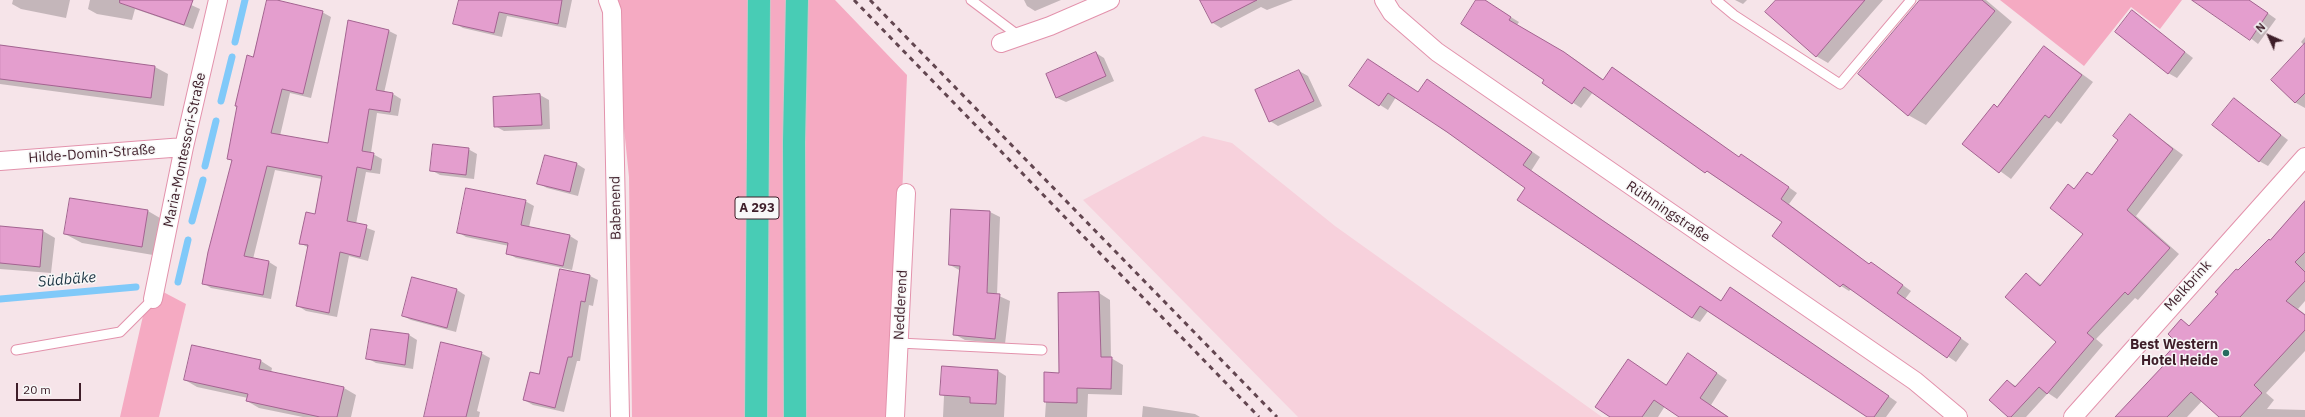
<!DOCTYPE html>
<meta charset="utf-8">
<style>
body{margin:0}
#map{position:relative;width:2305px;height:417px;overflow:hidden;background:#f6e4e9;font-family:"IBM Plex Sans",sans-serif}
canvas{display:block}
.north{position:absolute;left:2249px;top:16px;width:40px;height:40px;-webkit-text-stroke:3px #f7f7f7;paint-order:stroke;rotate:315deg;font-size:11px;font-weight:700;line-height:16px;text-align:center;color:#3e1e29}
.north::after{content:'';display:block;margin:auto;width:14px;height:18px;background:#3e1e29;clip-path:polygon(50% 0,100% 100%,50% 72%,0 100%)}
.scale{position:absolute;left:16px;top:383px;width:65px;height:18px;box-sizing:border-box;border:2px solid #3e1e29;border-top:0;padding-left:5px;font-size:12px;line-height:14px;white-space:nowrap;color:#3e1e29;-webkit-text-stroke:3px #f7f7f7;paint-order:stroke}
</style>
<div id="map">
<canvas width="2305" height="417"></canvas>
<div class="north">N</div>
<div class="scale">20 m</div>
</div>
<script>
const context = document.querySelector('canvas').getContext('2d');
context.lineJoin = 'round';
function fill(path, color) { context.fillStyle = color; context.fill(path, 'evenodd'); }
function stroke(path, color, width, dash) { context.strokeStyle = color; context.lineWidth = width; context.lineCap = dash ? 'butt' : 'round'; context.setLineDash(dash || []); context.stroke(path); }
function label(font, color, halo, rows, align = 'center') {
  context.font = font + ' "IBM Plex Sans",sans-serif'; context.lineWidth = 3; context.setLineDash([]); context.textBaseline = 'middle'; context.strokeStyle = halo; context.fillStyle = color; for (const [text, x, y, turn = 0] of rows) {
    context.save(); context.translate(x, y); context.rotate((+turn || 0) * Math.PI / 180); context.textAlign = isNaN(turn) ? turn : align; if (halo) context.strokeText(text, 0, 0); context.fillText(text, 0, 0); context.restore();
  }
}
const built = new Path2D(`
 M1203 136 1232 143 1335 226 1602 417H1298L1083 200Z`);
const green = new Path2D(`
 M608 0H835L907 75 893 417H632L629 177 612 11Z
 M2000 0H2182L2160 29 2131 7 2084 66Z
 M150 285 186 304 159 417H120Z`);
const shadow = new Path2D(`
 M13 0H70L66 18 21 9 12 4Z
 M90 0H180L200 9 193 29 135 9 132 20 97 14 88 9Z
 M268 0 322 12 331 17 311 98 290 93 280 136 329 145 389 31 397 35 384 93 393 94 401 99 398 116 377 113 371 153 382 159 380 174 366 172 356 224 375 231 368 261 349 256 337 317 306 311 298 306 309 248 300 243 315 215 322 179 275 170 253 259 269 262 277 267 271 299 211 288 203 283 233 161 228 159Z
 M460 0H572L566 28 507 16 502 37 463 28 454 23Z
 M1024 0H1061L1035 11 1027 6Z
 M1201 0H1293L1267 10 1261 7 1221 28 1213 23Z
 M1478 0H1483L1519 22 1517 25 1573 58 1604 80 1613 68 1621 73 1740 158 1750 160 1797 193 1789 204 1870 265 1871 263 1879 268 1911 291 1905 299 1969 344 1956 362 1851 289 1849 291 1841 286 1773 235 1783 222 1642 128 1593 92 1581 108 1543 83 1546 79Z
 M1735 0H1747L1743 4Z
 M1777 0H1883L1828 63 1816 56Z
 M1921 0H1986L2012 22 1926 125 1908 115Z
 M2203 0H2249L2276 19 2258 44Z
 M2132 11 2193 58 2177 78 2168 73Z
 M2305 37V108L2296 103 2272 80 2304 45 2301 42Z
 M0 45 155 67 168 74 164 106 0 84Z
 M2045 47 2093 82 2061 124 2057 121 2011 179 1963 144 1998 108Z
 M1096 53 1104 58 1114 81 1066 102 1057 98 1047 75Z
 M1299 71 1308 76 1322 106 1278 126 1270 121Z
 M1435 85 1540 157 1531 171 1608 224 1722 301 1731 288 1739 293 1897 402 1886 417H1869L1708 311 1700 322 1692 318 1527 187 1396 97 1388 110 1350 86 1418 93Z
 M540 95 549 100 550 129 504 131 495 126Z
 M2234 99 2288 140 2268 166 2259 161Z
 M2130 116 2183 155 2136 216 2179 254 2138 300 2135 298 2096 339 2103 345 2057 399 2048 393 2026 417H2009L2007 381 2016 386 2057 342 2026 275 2042 285 2085 234 2068 185 2075 189 2092 176 2120 140Z
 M468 149 477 154 474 179 440 175 431 170Z
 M577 164 585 169 578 196 547 188 538 183Z
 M71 199 148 211 165 221 159 256 82 243 65 234Z
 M525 201 534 206 529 227 570 236 578 241 572 270 516 258 507 253 509 246 466 237 458 232Z
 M2305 203V301L2298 309 2305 314V351L2266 393 2274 400 2267 409 2305 410V417H2220L2202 401 2187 417H2116L2164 366 2179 343 2182 321 2190 326 2238 271 2271 241Z
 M990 212 1000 217 997 295 1010 301 1005 344 965 340 954 334 961 271 950 265Z
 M0 227 43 231 55 238 51 273 0 269Z
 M590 276 598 280 593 306 589 305 580 361H577L564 412 533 405 524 400 540 376Z
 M413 279 457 290 465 295 456 332 411 320 403 316Z
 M1099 293 1110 300 1111 358 1123 365 1122 395 1088 394 1087 417H1045L1046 402Z
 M409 335 417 340 413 369 376 363 367 358Z
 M481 353 490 358 477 411 480 412 479 417H425Z
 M261 361 272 368 271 373 344 388 356 395 351 417H303L259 408 247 401 248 398 197 387 185 380Z
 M1699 361 1727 380 1711 405 1729 417H1681L1665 406 1658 417H1612L1666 386Z
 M998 371 1006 376 1004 417H943L944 396 941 394Z
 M1143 406 1195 414 1200 417H1142Z`);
const stream = new Path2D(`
 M235 42 245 0
 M221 101 232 57
 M205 166 216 121
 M192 221 203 180
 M178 282 188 240
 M0 299 136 287`);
const building = new Path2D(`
 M120 0H193L184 25 120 3Z
 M267 0H277L323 11 303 94 282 89 271 133 328 143 348 20 389 30 376 90 393 93 390 112 369 109 362 151 374 153 371 170 357 167 347 221 367 225 360 257 340 252 329 313 296 306 308 245 299 244 306 212 315 214 322 176 267 166 244 256 269 261 263 295 202 284 208 252 232 160 227 159 237 106H235L247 55 253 57Z
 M459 0H562L558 24 499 12 494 33 453 24Z
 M1200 0H1257L1212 23Z
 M1476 0H1485L1511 17 1509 20 1564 52 1603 80 1612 67 1739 157 1741 154 1789 187 1781 199 1869 264 1871 262 1903 285 1897 293 1961 338 1947 358 1843 284 1840 287 1772 236 1782 222 1707 171 1705 173 1584 87 1572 104 1542 83 1544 80 1461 24Z
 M1776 0H1865L1816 57 1765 12Z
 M1920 0H1982L1995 11 1908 116 1858 74Z
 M2192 0H2249L2268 13 2250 40Z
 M2132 10 2185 52 2168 74 2115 32Z
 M2305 43V93L2295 103 2271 80Z
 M0 45 155 66 151 98 0 79Z
 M2044 46 2082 75 2049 118 2045 115 1999 173 1962 144 1994 104 1997 107Z
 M1096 52 1106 76 1056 98 1046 74Z
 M1368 59 1418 92 1427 79 1532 152 1523 165 1599 218 1721 301 1730 287 1889 396 1874 417H1867L1700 306 1692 318 1517 200 1525 188 1447 132 1388 93 1379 106 1349 86Z
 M1299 70 1314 101 1269 122 1255 90Z
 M540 94 542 125 494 127 493 97Z
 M2234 98 2281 135 2259 162 2212 125Z
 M2130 114 2173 149 2127 210 2170 248 2128 295 2125 292 2087 333 2094 339 2047 394 2039 387 2011 417H2008L1989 400 2007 380 2015 387 2056 342 2005 297 2026 273 2040 286 2083 234 2050 208 2068 184 2074 189 2087 172 2092 175 2118 140 2113 136Z
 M433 144 469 148 466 175 430 171Z
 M545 155 577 163 570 192 537 184Z
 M466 188 526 200 521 225 570 235 563 266 506 254 508 243 457 233Z
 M70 198 148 210 142 247 64 234Z
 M2305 201V252L2295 262 2305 272V281L2286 301 2305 315V330L2254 385 2262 393 2240 417H2219L2191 392 2167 417H2115L2163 366 2159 363 2177 343 2168 334 2181 319 2189 326 2218 294 2215 292 2236 269 2238 270 2269 239 2270 240Z
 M951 209 990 211 987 293 1000 294 995 339 953 335 960 266 949 265Z
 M0 226 43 230 40 267 0 263Z
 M560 269 590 275 585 302 581 301 572 357H568L555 408 523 400 530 372 539 374Z
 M412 277 457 289 447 328 402 316Z
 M1099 292 1101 357H1112L1111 389 1077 388V403L1044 402V372L1059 373 1058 293Z
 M371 329 409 334 405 365 366 359Z
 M441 342 482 352 466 417H424Z
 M192 345 261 360 259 369 344 387 337 417H320L246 401 248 394 184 380Z
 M1688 353 1717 373 1700 398 1728 417H1679L1654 400 1642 417H1610L1595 407 1628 359 1666 385Z
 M942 366 998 370 996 404 970 403V397L940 395Z`);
const service = new Path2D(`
 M971 0 1019 36
 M1716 0 1734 15 1840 84 1911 0
 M899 343 1042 350
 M16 350 120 332 153 299`);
const minor = new Path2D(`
 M608 0 612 11 620 417
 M1384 0 1392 13 1437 52 1915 381 1958 417
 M1001 43 1050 26 1110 0
 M0 161 184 147
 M153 299 184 147 218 0
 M895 417 906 193
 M2073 417 2305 157`);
const motorway = new Path2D(`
 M756 417 759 0
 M795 417 794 142 797 0`);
const rail = new Path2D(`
 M854 0 1259 417
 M870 0 1277 417`);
const markers = [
 [2226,353,4,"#276c60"]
];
const shields = [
 [757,208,44]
];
const shieldNames = [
 ["A 293",757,208]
];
const streetNames = [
 ["Maria-Montessori-Straße",185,150,-78],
 ["Hilde-Domin-Straße",92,154,-4],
 ["Babenend",616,208,-91],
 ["Rüthningstraße",1668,212,34],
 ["Melkbrink",2188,286,-48],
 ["Nedderend",901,305,-87]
];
const poiNames = [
 ["Best Western",2218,345],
 ["Hotel Heide",2218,361]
];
const waterNames = [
 ["Südbäke",67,280,-5]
];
fill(built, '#f7d1dc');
fill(green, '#f5aac2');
fill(shadow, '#0003');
stroke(stream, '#80c9f9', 7);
fill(building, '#e49ece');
stroke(building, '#a36390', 1);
stroke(service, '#e392ac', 11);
stroke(minor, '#e392ac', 20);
stroke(motorway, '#cdc4c7', 24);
stroke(service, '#fff', 9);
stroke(minor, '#fff', 18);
stroke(motorway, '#48ccb5', 22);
stroke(rail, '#634650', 3, [5, 5]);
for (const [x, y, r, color] of markers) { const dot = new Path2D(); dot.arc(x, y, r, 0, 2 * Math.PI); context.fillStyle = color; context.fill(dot); stroke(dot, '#f7f7f7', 1.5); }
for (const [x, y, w] of shields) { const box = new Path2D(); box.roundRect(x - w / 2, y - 11, w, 22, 3); context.fillStyle = '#f7f7f7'; context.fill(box); stroke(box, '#3e1e29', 1); }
label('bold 13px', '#3e1e29', null, shieldNames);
label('14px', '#3e1e29', '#f7f7f7', streetNames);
label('bold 14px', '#3e1e29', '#f7f7f7', poiNames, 'right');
label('italic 15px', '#1c3342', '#f7f7f7', waterNames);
</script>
